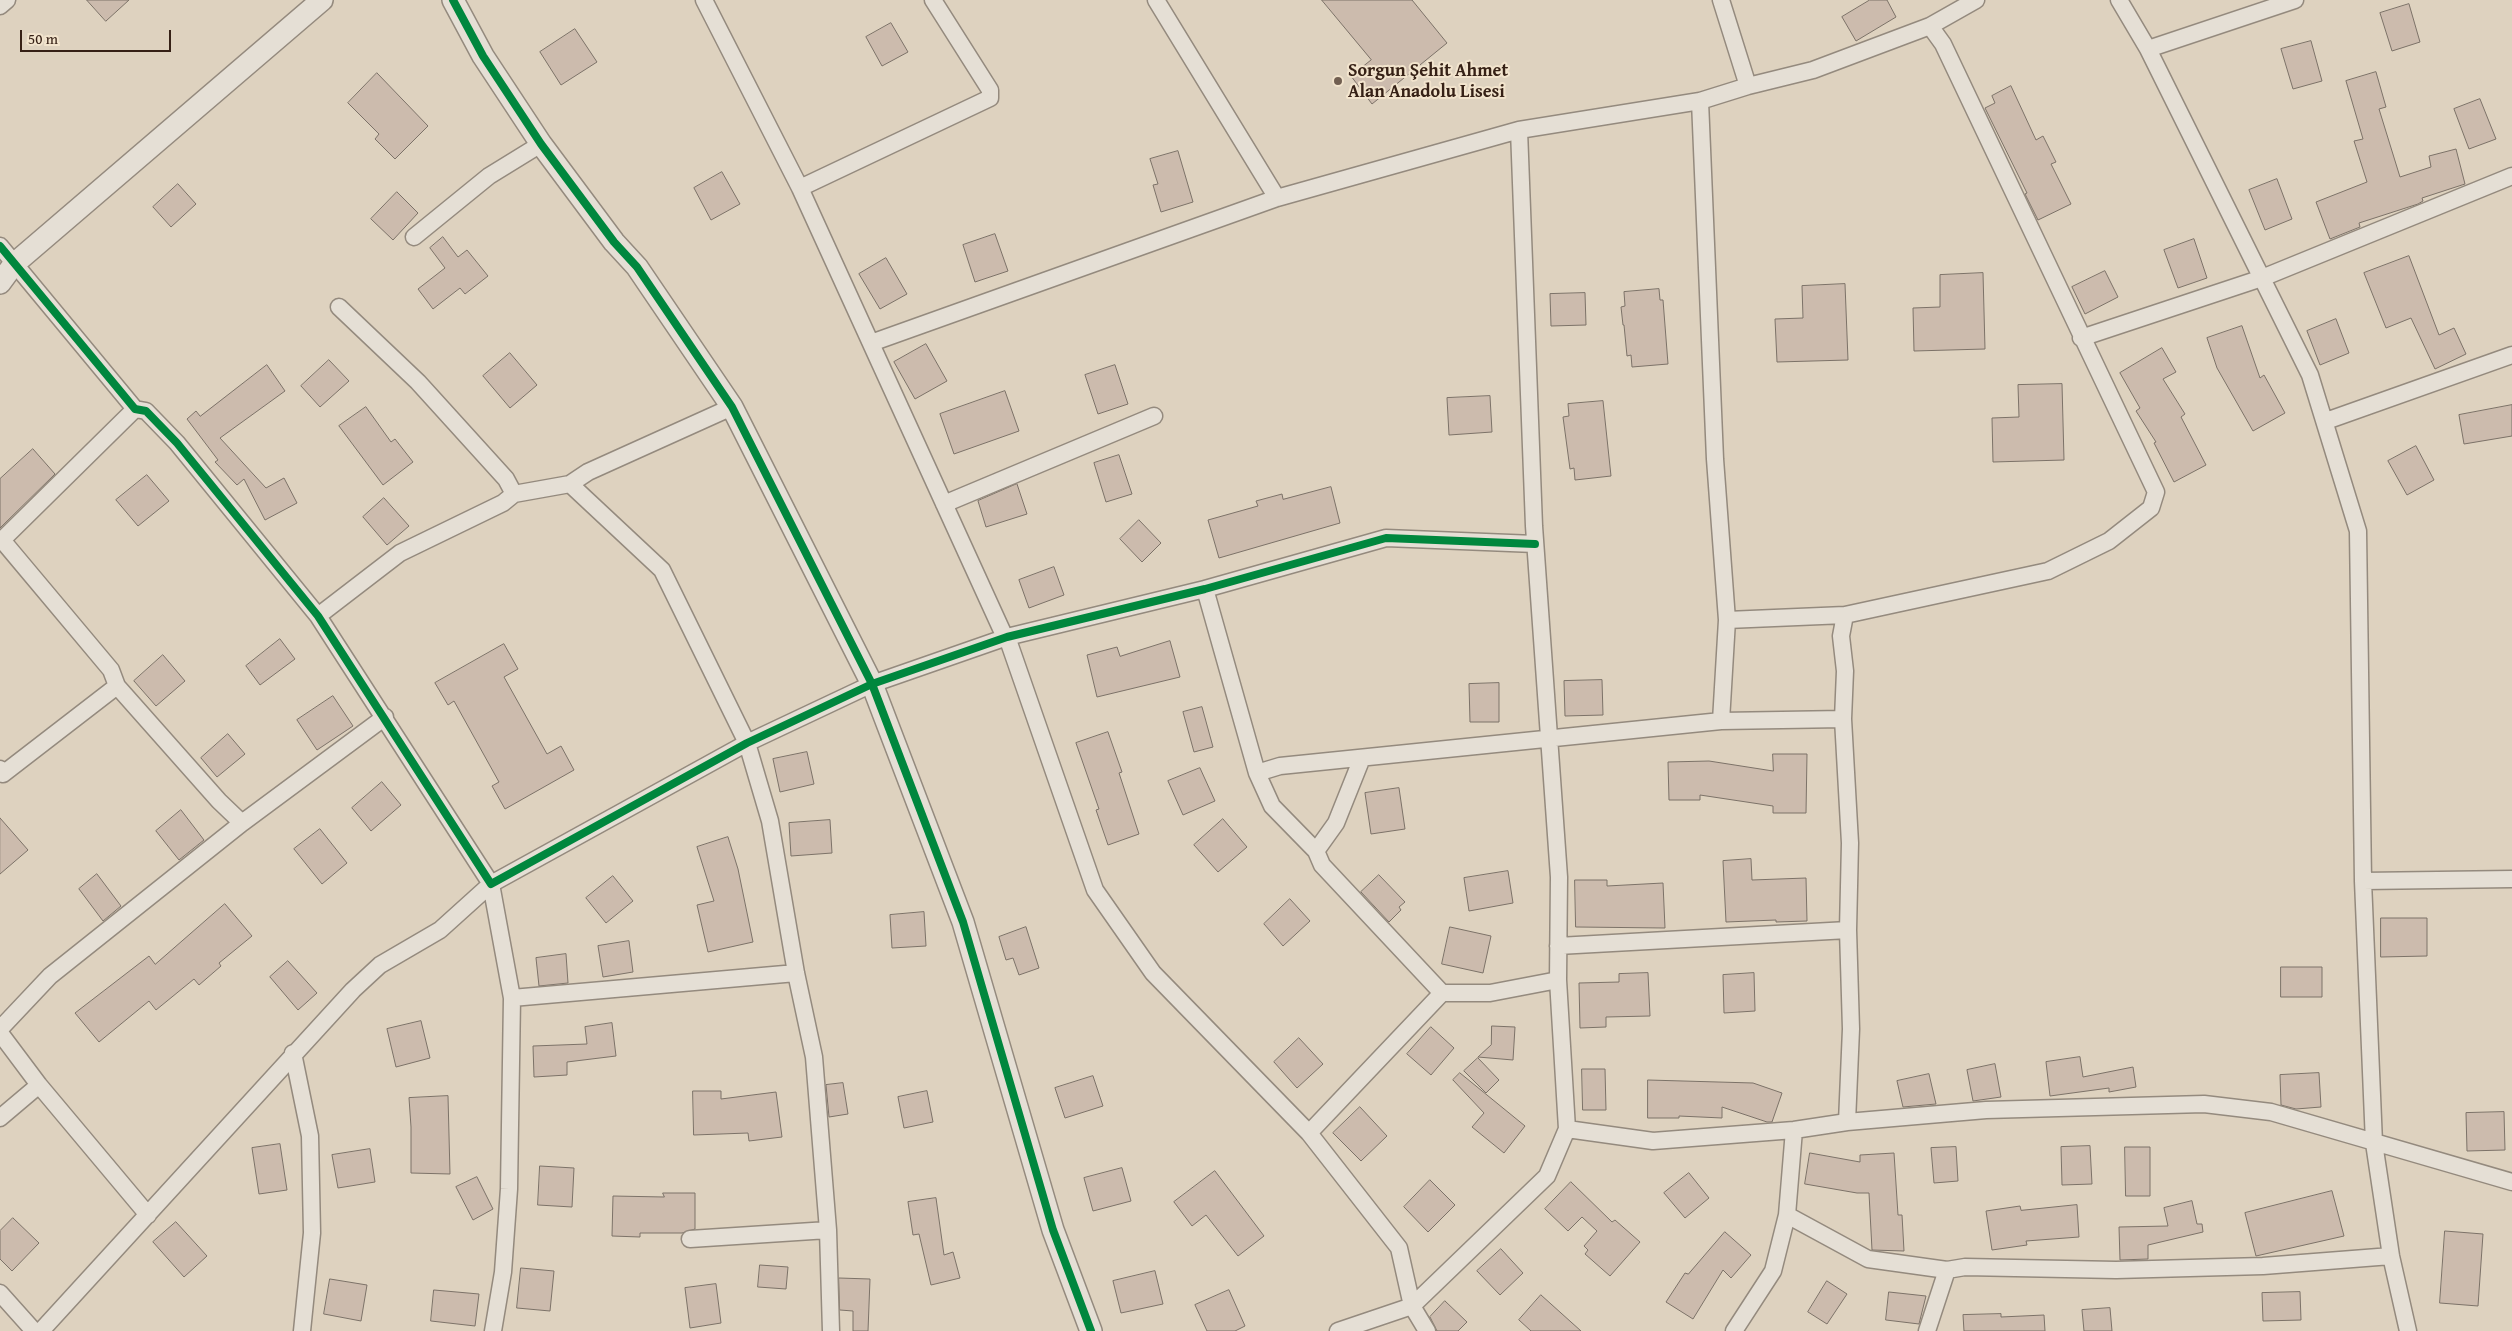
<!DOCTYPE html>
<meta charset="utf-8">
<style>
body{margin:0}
#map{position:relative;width:2512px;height:1331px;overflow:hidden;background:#ded2bf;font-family:"Gentium Book Plus",serif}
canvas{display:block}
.scale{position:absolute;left:20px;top:30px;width:151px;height:22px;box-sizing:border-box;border:2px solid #362116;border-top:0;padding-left:6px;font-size:15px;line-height:18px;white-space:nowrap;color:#362116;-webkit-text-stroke:4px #f2e4cd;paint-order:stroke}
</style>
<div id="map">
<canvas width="2512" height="1331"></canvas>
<div class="scale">50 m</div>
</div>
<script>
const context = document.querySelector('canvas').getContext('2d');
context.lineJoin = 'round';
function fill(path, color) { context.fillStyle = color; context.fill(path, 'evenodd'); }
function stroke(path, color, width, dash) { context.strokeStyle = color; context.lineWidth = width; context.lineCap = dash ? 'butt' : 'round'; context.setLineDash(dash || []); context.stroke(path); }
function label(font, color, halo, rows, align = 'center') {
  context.font = font + ' "Gentium Book Plus",serif'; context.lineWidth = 4; context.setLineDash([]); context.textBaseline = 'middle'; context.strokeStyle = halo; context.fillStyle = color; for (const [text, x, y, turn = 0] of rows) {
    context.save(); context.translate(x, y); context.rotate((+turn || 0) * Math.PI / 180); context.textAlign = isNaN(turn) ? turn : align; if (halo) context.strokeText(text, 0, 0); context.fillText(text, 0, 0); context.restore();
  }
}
const building = new Path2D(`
 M87 0H129L106 21Z
 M1322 0H1412L1447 43 1372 104 1351 76 1371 60Z
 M1870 0H1887L1896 17 1856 41 1842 17Z
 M2409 4 2420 42 2392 51 2380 13Z
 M891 23 908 52 882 66 866 37Z
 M575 29 597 62 561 85 540 52Z
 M2311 41 2322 81 2293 89 2281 49Z
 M2376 72 2386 107 2379 109 2400 177 2431 167 2429 156 2456 149 2465 184 2422 198 2423 201 2418 204 2359 223 2360 227 2330 239 2316 202 2367 182 2354 141 2363 139 2346 81Z
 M377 73 428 126 395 159 375 139 379 134 348 103Z
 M2011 86 2036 140 2043 136 2056 162 2051 164 2071 204 2038 220 2025 194 2027 193 1985 108 1995 103 1992 96Z
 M2480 99 2496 139 2469 149 2454 109Z
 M1178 151 1193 202 1161 212 1153 185 1158 184 1150 159Z
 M722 172 740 204 711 220 694 188Z
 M2277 179 2292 219 2265 230 2249 190Z
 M178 184 196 204 171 227 153 207Z
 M397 192 418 213 393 240 371 219Z
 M995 234 1008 271 975 282 963 245Z
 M443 237 458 257 467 250 488 276 465 294 460 288 433 309 418 289 445 268 430 248Z
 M2194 239 2207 278 2178 288 2164 250Z
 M2409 256 2439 335 2454 328 2466 354 2435 369 2411 318 2386 328 2364 273Z
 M886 258 907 294 880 309 859 274Z
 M2105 271 2118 297 2085 314 2072 287Z
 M1983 273 1985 349 1914 351 1913 308 1940 307V275Z
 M1845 284 1848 360 1777 362 1775 319 1803 318 1802 286Z
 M1659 289 1660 300H1663L1668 364 1632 367 1631 355 1627 356 1624 325H1623L1621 307 1625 306 1624 292Z
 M1585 293 1586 325 1551 326 1550 294Z
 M2336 319 2349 353 2320 365 2307 331Z
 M2242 326 2260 378 2264 375 2285 413 2253 431 2217 368 2207 338Z
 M926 344 947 381 915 399 894 362Z
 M2162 348 2176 372 2163 379 2185 414 2181 417 2206 465 2174 482 2154 443 2156 442 2136 411 2140 408 2120 373Z
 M510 353 537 385 510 408 483 376Z
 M329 360 349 381 320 407 301 386Z
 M267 365 285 391 220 438 266 488 284 478 297 503 265 520 244 479 237 485 215 462 218 460 187 419 196 411 200 416Z
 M1115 365 1128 404 1098 414 1085 375Z
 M2062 384 2064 460 1993 462 1992 418 2019 417 2018 385Z
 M1005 391 1019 431 954 454 940 414Z
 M1490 396 1492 432 1449 435 1447 398Z
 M1603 401 1611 476 1575 480 1574 468 1570 469 1563 417 1569 416 1568 404Z
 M2512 405V436L2464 444 2459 415Z
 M366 407 391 442 395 439 413 462 383 485 339 426Z
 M2416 446 2434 480 2407 495 2388 461Z
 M33 449 55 474 0 528V479Z
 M1119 455 1132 494 1106 502 1094 463Z
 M147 475 169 501 138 526 116 500Z
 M1017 484 1027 514 986 527 978 501Z
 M1331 487 1340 523 1219 558 1208 520 1258 506 1256 501 1282 494 1283 499Z
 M384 498 409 526 387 545 363 517Z
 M1139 520 1161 543 1142 562 1120 539Z
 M1054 567 1064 595 1029 608 1019 580Z
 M280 639 295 659 260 685 246 666Z
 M1170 641 1180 677 1097 697 1087 655 1117 647 1120 656Z
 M504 644 518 669 504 677 547 754 561 746 574 770 505 809 492 786 499 782 454 701 448 705 435 683Z
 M163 655 185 681 156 706 134 681Z
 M1602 680 1603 715 1565 716 1564 681Z
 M1499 683V722H1470L1469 684Z
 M333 696 353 726 317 750 297 720Z
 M1202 707 1213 747 1194 752 1183 712Z
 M1108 732 1122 772 1119 773 1139 834 1108 845 1096 810 1099 809 1076 743Z
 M228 734 245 754 217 777 201 758Z
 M807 752 814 784 780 792 773 759Z
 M1773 754H1807L1806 813H1773V806L1700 795V800H1669L1668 762 1709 761 1773 771Z
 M1200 768 1215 801 1183 815 1168 781Z
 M382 782 401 805 371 831 352 808Z
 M1399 788 1405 829 1371 834 1365 793Z
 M181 810 204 840 179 860 156 831Z
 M0 818 28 850 0 874Z
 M1223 819 1247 847 1218 872 1194 845Z
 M830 820 832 853 791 856 789 823Z
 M320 829 347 863 322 884 294 849Z
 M728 837 738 869 753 942 708 952 697 905 714 901 697 847Z
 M1751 859 1752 880 1806 878 1807 921 1776 922V920L1726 922 1723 861Z
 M1508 871 1513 903 1469 911 1464 878Z
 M97 874 121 906 103 921 79 889Z
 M1379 875 1405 902 1399 907 1401 910 1389 922 1361 892Z
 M613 876 633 901 606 923 586 898Z
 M1575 880H1607V886L1663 883 1665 928 1576 927Z
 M1290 899 1310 921 1283 946 1264 924Z
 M225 904 252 936 219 963 221 966 199 985 194 979 156 1010 149 1001 99 1042 75 1013 149 956 155 964Z
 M924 912 926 946 892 948 890 915Z
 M2381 918H2427V956L2381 957Z
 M1026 927 1039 968 1019 975 1013 958 1006 960 999 937Z
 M1450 927 1491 936 1483 973 1442 964Z
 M629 941 633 972 603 977 598 946Z
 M566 954 568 983 539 986 536 958Z
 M288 961 317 993 298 1010 270 977Z
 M2281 967H2322V997H2281Z
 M1648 973 1650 1016 1606 1017V1027L1580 1028 1579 983 1619 982V974Z
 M1754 973 1755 1011 1724 1013 1723 975Z
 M421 1021 430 1058 396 1067 387 1029Z
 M612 1023 616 1056 567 1062V1075L534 1077 533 1046 587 1044 585 1027Z
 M1492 1026 1515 1027 1513 1060 1478 1057 1491 1045Z
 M1431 1027 1454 1048 1431 1075 1407 1054Z
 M1299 1038 1323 1064 1297 1088 1274 1062Z
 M2080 1057 2083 1077 2133 1067 2136 1087 2109 1092V1088L2050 1096 2046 1062Z
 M1478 1058 1499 1080 1486 1093 1464 1071Z
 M1995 1064 2001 1097 1973 1101 1967 1070Z
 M1582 1069H1605L1606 1110H1583Z
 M1460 1073 1525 1126 1504 1153 1472 1127 1484 1113 1453 1080Z
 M2319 1073 2321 1107 2296 1109 2281 1105 2280 1075Z
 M1929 1074 1936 1104 1903 1107 1897 1081Z
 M1093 1076 1103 1106 1065 1118 1055 1088Z
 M1648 1080 1753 1083 1782 1093 1772 1122H1767L1722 1107V1118L1679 1116V1118H1648Z
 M843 1083 848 1114 829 1117 826 1085Z
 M693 1091H721V1099L776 1092 782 1137 749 1141 748 1133 694 1135Z
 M927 1091 933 1122 904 1128 898 1097Z
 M448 1096 450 1174 411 1173V1127L409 1098Z
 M1360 1107 1387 1136 1361 1161 1333 1133Z
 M2504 1112 2505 1150 2467 1151 2466 1113Z
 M280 1144 287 1190 259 1194 252 1148Z
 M2090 1146 2092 1184 2062 1185 2061 1147Z
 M1956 1147 1958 1181 1934 1183 1931 1148Z
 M2125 1147H2150V1196H2126Z
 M370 1149 375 1182 338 1188 332 1155Z
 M1810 1153 1860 1162V1155L1894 1153 1898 1215H1902L1904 1251 1872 1250 1869 1193H1857L1805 1184Z
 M540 1166 574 1168 572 1207 538 1205Z
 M1122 1168 1131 1201 1093 1211 1084 1178Z
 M1215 1171 1264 1236 1238 1256 1206 1215 1192 1226 1174 1202Z
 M1689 1173 1709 1198 1685 1218 1664 1193Z
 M477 1177 493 1209 473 1220 456 1187Z
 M1430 1180 1455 1205 1428 1232 1404 1207Z
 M1571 1182 1612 1222 1615 1220 1640 1242 1610 1276 1585 1254 1588 1250 1584 1246 1597 1231 1582 1217 1568 1231 1545 1209Z
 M2332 1191 2344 1236 2256 1256 2245 1213Z
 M663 1193H695V1229L682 1233H640V1237L612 1236 613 1196 664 1197Z
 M936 1198 944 1255 953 1252 960 1278 931 1285 919 1234 913 1235 908 1202Z
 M2192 1201 2197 1224H2202L2203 1232 2148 1245V1259L2120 1260 2119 1227 2168 1226 2164 1208Z
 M2077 1205 2079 1237 2026 1241 2027 1245 1992 1250 1986 1211 2020 1206 2021 1210Z
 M13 1218 39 1243 12 1271 0 1259V1231Z
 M176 1222 207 1256 184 1277 153 1242Z
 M2445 1231 2483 1234 2478 1306 2440 1303Z
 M1725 1232 1751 1255 1731 1278 1723 1270 1693 1319 1666 1302 1685 1273 1688 1274Z
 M1501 1249 1523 1273 1500 1295 1477 1271Z
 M760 1265 788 1267 786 1289 758 1287Z
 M521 1268 554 1271 550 1311 517 1308Z
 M1155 1271 1163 1304 1121 1313 1113 1281Z
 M839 1278 870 1279 868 1331H853V1311L840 1310Z
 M330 1279 367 1285 361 1321 324 1314Z
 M1827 1281 1847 1294 1827 1324 1808 1312Z
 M716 1284 721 1323 690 1328 685 1288Z
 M434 1290 479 1294 475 1326 431 1321Z
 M1229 1290 1245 1326 1235 1331H1207L1195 1305Z
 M1889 1292 1926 1296 1919 1324 1886 1320Z
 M2300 1292 2301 1320 2263 1321 2262 1293Z
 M1541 1295 1581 1331H1531L1519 1320Z
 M1445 1301 1467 1322 1458 1331H1437L1430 1317Z
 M2110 1308 2112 1331H2084L2082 1310Z
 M2001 1314V1317L2044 1315 2045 1331H1964L1963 1315Z`);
const minor = new Path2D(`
 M704 0 800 188 990 98V90L933 0
 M1156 0 1277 198
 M1721 0 1748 86
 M2119 0 2148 49 2310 375 2358 531 2363 881 2374 1143 2391 1256 2408 1331
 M0 6 7 0
 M2148 49 2295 0
 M1700 101 1715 459 1727 620 1721 721
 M800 188 1003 633 1007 637 1095 890 1153 973 1309 1133 1399 1248 1412 1306 1427 1331
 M414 237 489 176 541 144
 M0 246 135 409 146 411 177 443 318 616 491 884 747 743 872 684 1007 637 1205 589 1386 538 1535 544
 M339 307 418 382 506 479 514 494
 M2081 338 2262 278 2512 176
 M871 343 1277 198 1519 130 1700 101 1748 86 1813 70 1930 26 1976 0
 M2326 421 2512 355
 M570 484 662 570 747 743 770 821 796 973 814 1057 828 1230 831 1331
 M944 504 1154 416
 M2 540 111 670 117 686 219 801 242 823 385 717
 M0 542 135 409
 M1205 589 1257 773 1272 806 1316 851 1322 865 1442 993
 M1845 615 1841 636 1845 671 1843 719 1850 843 1848 930 1851 1029 1847 1122
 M318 616 400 553 503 503 514 494 570 484 588 472 732 407
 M1727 620 1845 615 2048 571 2109 541 2151 508 2156 492 1943 44 1930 26
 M0 769 3 774 117 686
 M1257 773 1280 766 1721 721 1843 719
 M1316 851 1336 823 1362 758
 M2363 881 2512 879
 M1558 946 1848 930
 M512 998 796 973
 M0 1029 50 976 242 823
 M0 1033 39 1085 148 1215
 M293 1053 310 1136 312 1233 302 1331
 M0 1118 39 1085
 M1567 1129 1653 1141 1794 1130 1847 1122 1986 1110 2204 1104 2271 1112 2512 1182
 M1309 1133 1442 993H1490L1558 980
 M1787 1215 1868 1259 1947 1270 1965 1267 2116 1270 2263 1266 2391 1256
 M690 1239 828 1230
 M0 1293 34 1331
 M41 1331 353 990 380 965 440 930 491 884 512 998 509 1189 503 1272 493 1331
 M1338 1331 1412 1306 1547 1176 1567 1129 1558 980 1559 877 1534 526 1519 130
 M1734 1331 1773 1271 1787 1215 1794 1130
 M1927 1331 1947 1270`);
const tertiary = new Path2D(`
 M453 0 483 56 541 144 614 242 637 267 732 407 872 684 963 922 1053 1230 1091 1331
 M0 283 14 264 322 0`);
const cycleway = new Path2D(`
 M453 0 483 56 541 144 614 242 637 267 732 407 872 684 963 922 1053 1230 1091 1331
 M0 246 135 409 146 411 177 443 318 616 491 884 747 743 872 684 1007 637 1205 589 1386 538 1535 544`);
const markers = [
 [1338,81,5,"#715f51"]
];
const poiNames = [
 ["Sorgun Şehit Ahmet",1348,71],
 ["Alan Anadolu Lisesi",1348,92]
];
fill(building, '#ccbbad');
stroke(building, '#7c7268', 1);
stroke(minor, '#948a7e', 19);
stroke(tertiary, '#948a7e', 24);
stroke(minor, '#e5dfd5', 16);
stroke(tertiary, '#e5dfd5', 21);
stroke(cycleway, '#00873e', 8);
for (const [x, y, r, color] of markers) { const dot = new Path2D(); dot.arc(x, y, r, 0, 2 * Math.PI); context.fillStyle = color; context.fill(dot); stroke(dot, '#f2e4cd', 2); }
label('bold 18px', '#362116', '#f2e4cd', poiNames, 'left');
</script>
